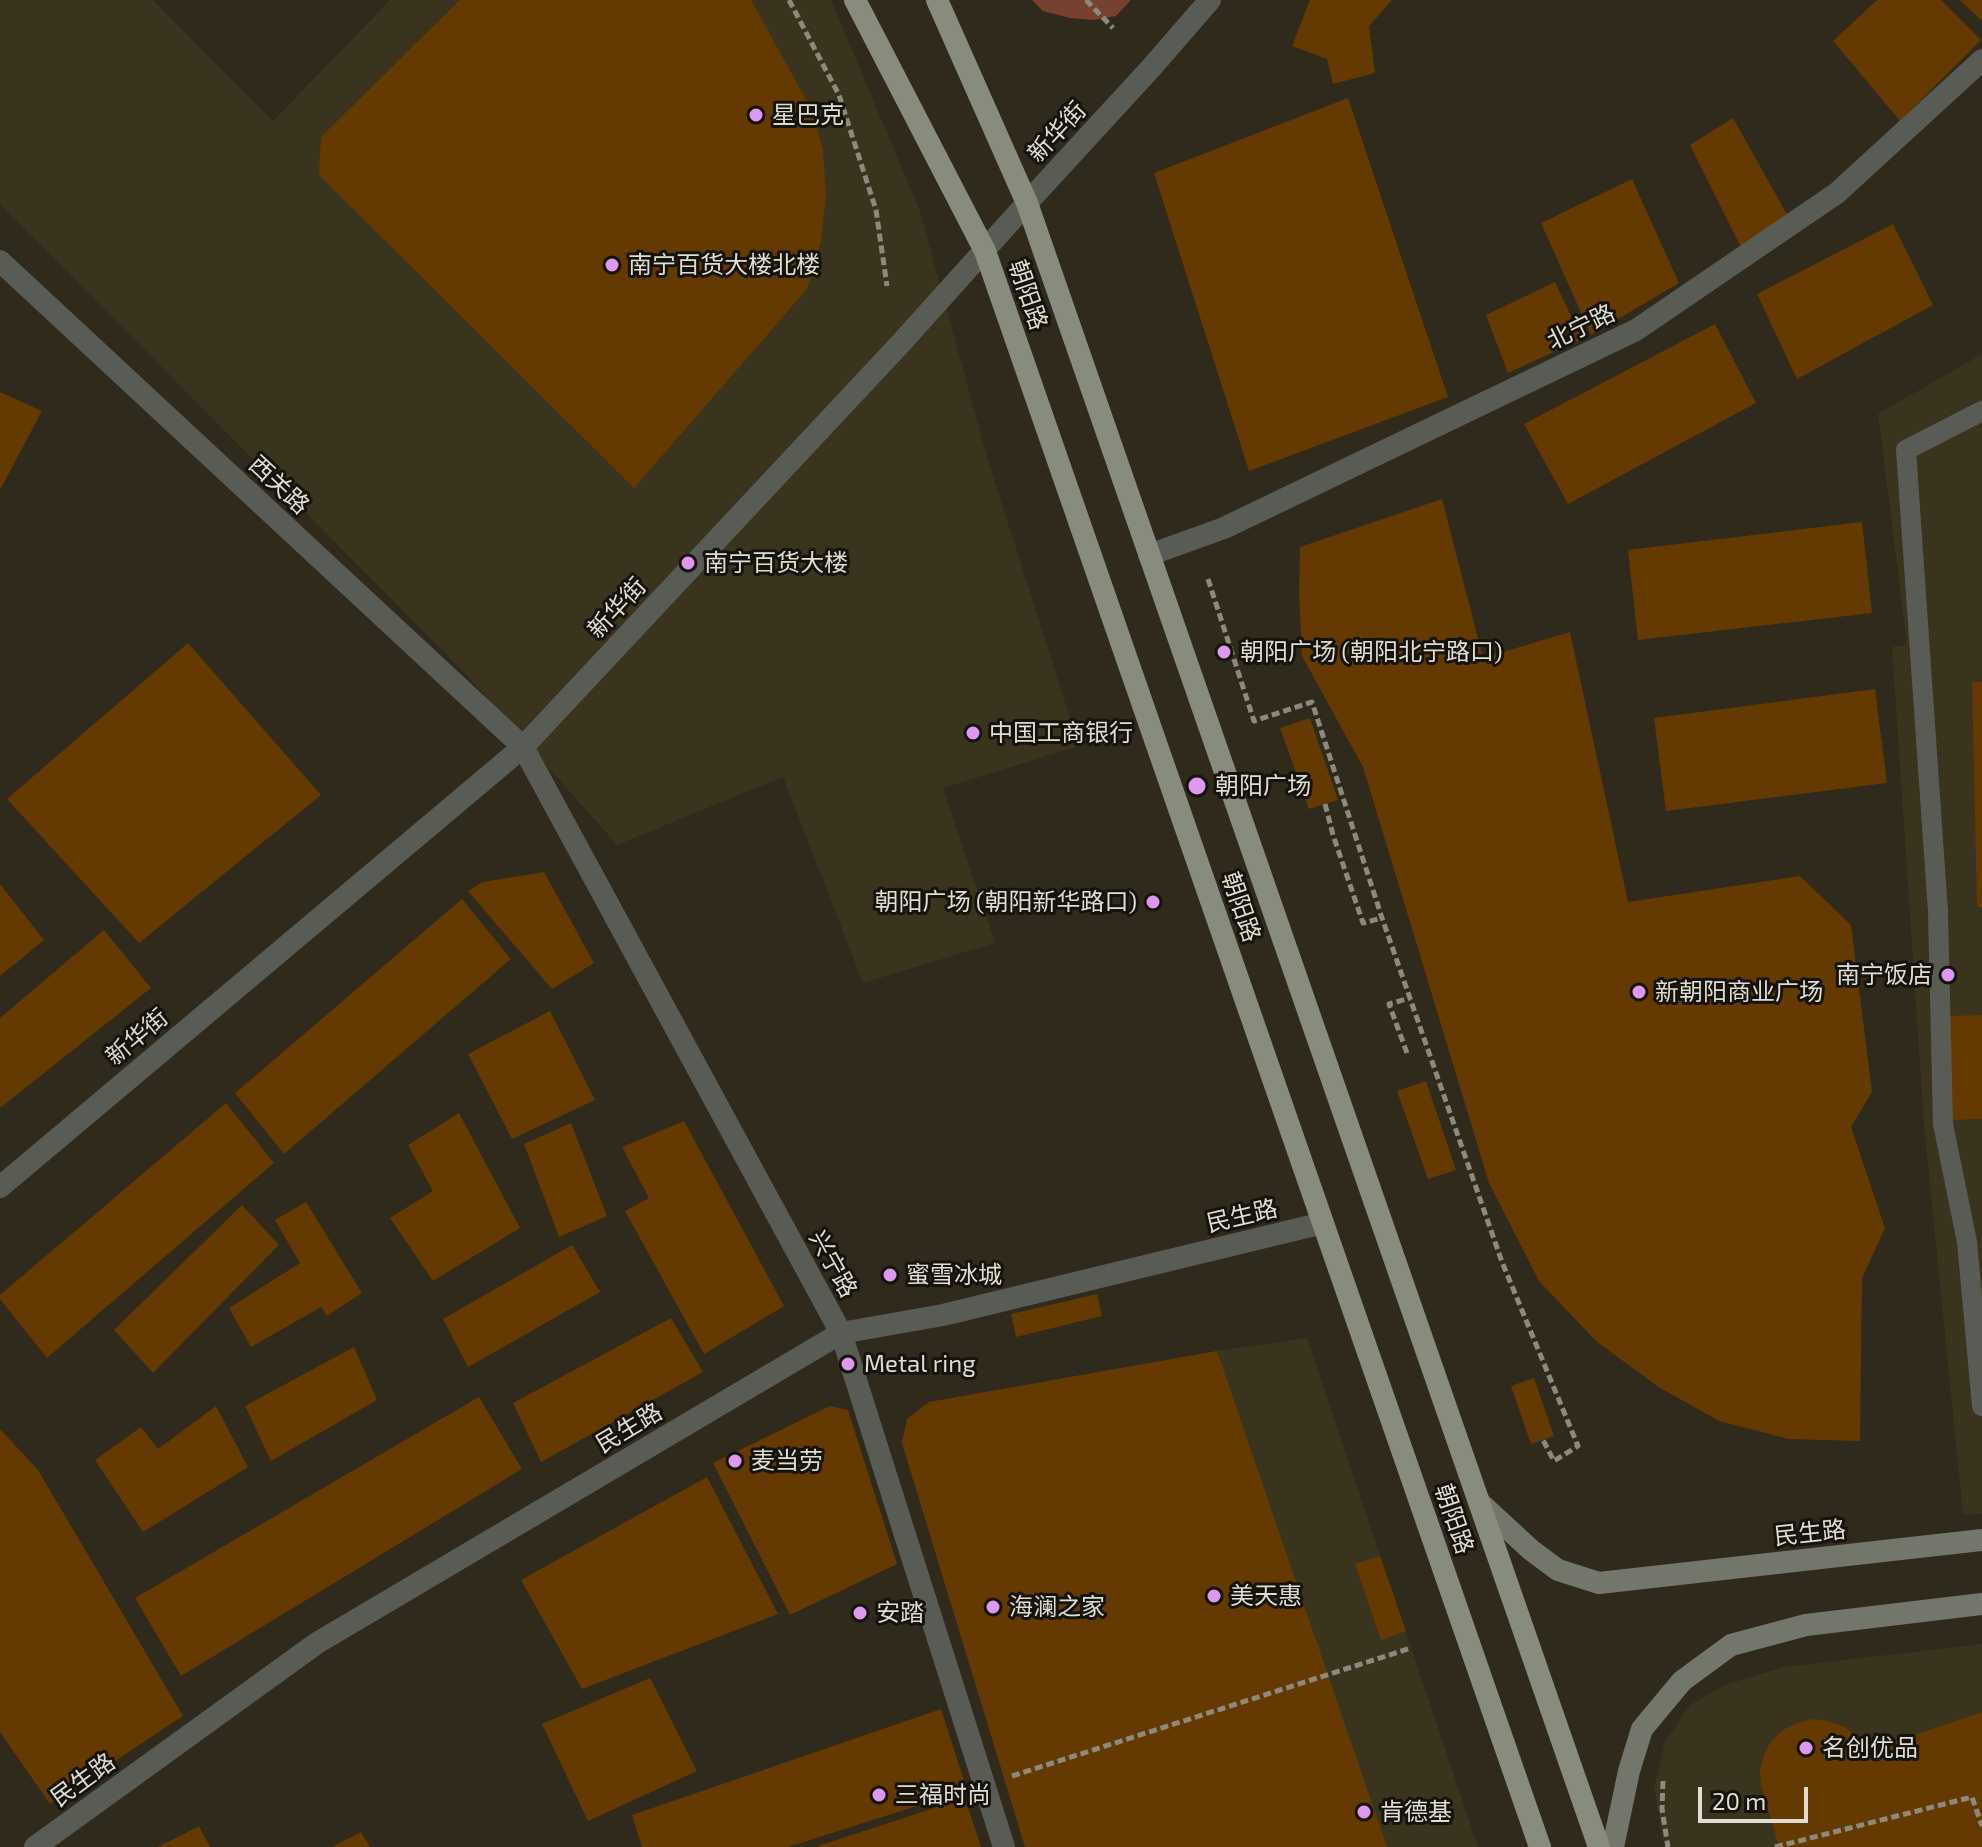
<!DOCTYPE html>
<meta charset="utf-8">
<style>
body{margin:0}
#map{position:relative;width:1982px;height:1847px;overflow:hidden;background:#2f2a1b;font-family:"Exo 2",sans-serif}
canvas{display:block}
.scale{position:absolute;left:1698px;top:1787px;width:110px;height:36px;box-sizing:border-box;border:4px solid #dfdcd2;border-top:0;padding-left:10px;font-size:24px;line-height:28px;white-space:nowrap;color:#dfdcd2;-webkit-text-stroke:6px #15130c;paint-order:stroke}
</style>
<div id="map">
<canvas width="1982" height="1847"></canvas>
<div class="scale">20 m</div>
</div>
<script>
const context = document.querySelector('canvas').getContext('2d');
context.lineJoin = 'round';
function fill(path, color) { context.fillStyle = color; context.fill(path, 'evenodd'); }
function stroke(path, color, width, dash) { context.strokeStyle = color; context.lineWidth = width; context.lineCap = dash ? 'butt' : 'round'; context.setLineDash(dash || []); context.stroke(path); }
function label(font, color, halo, rows, align = 'center') {
  context.font = font + ' "Exo 2","Noto Sans SC",sans-serif'; context.lineWidth = 6; context.setLineDash([]); context.textBaseline = 'middle'; context.strokeStyle = halo; context.fillStyle = color; for (const [text, x, y, turn = 0] of rows) {
    context.save(); context.translate(x, y); context.rotate((+turn || 0) * Math.PI / 180); context.textAlign = isNaN(turn) ? turn : align; if (halo) context.strokeText(text, 0, 0); context.fillText(text, 0, 0); context.restore();
  }
}
const built = new Path2D(`
 M0 0H153L273 121 390 0H831L920 211 987 457 1079 746 943 788 995 943 863 983 783 777 617 845 461 669 0 204Z
 M1982 354V1514L1963 1515 1924 1125 1892 647 1907 645 1878 414Z
 M1307 1338 1478 1847H1025L902 1443 907 1419 929 1402 1217 1351Z
 M1982 1644V1847H1664L1654 1787 1665 1742 1690 1705 1724 1685 1784 1667Z`);
const green = new Path2D(`
 M1032 0H1131L1116 16 1094 20 1070 18 1043 11Z`);
const building = new Path2D(`
 M460 0H751L814 114 823 151 826 195 821 241 807 289 634 488 319 175 321 137Z
 M1310 0H1392L1369 26 1375 73 1333 84 1327 59 1292 46Z
 M1877 0H1941L1981 40 1900 121 1833 41Z
 M1960 0H1982V21Z
 M1348 98 1448 397 1249 471 1154 173Z
 M1733 118 1788 216 1741 247 1690 145Z
 M1632 179 1679 283 1591 335 1541 223Z
 M1893 224 1933 305 1797 379 1757 294Z
 M1555 282 1582 339 1508 373 1486 315Z
 M1715 324 1756 403 1568 504 1524 424Z
 M0 392 42 411 0 490Z
 M1442 499 1483 658 1570 632 1628 902 1800 876 1851 925 1872 1092 1851 1127 1885 1228 1862 1278 1860 1441 1789 1439 1719 1421 1657 1386 1596 1341 1539 1281 1489 1183 1363 767 1302 656 1299 593 1300 547Z
 M1862 522 1872 613 1638 640 1628 550Z
 M188 643 321 795 139 943 7 799Z
 M1972 682H1982V907H1977Z
 M1875 689 1887 783 1666 811 1654 718Z
 M1310 718 1338 800 1309 809 1280 728Z
 M544 872 594 963 552 989 468 891 483 882Z
 M0 884 44 940 0 976Z
 M462 899 511 959 284 1154 235 1093Z
 M104 930 151 988 0 1108V1018Z
 M550 1011 595 1100 512 1139 468 1054Z
 M1982 1015V1119L1949 1120 1947 1016Z
 M1426 1081 1456 1170 1428 1179 1397 1091Z
 M226 1103 274 1163 47 1358 0 1299V1295Z
 M459 1113 520 1228 433 1281 390 1218 433 1191 408 1145Z
 M684 1121 784 1306 704 1354 625 1211 649 1198 622 1147Z
 M571 1123 607 1216 559 1237 524 1144Z
 M306 1202 362 1293 327 1316 321 1307 251 1347 229 1308 300 1263 275 1220Z
 M242 1205 279 1245 153 1373 114 1330Z
 M572 1245 600 1292 468 1367 443 1319Z
 M1097 1294 1102 1316 1016 1337 1011 1314Z
 M671 1318 703 1372 541 1462 513 1403Z
 M354 1347 377 1400 271 1461 245 1406Z
 M1217 1351 1387 1847H1025L902 1443 907 1419 929 1402Z
 M1534 1378 1554 1436 1531 1444 1511 1386Z
 M479 1397 522 1469 181 1676 135 1598Z
 M216 1406 248 1467 143 1532 95 1460 141 1427 158 1449Z
 M830 1406 848 1410 897 1564 790 1615 713 1463Z
 M0 1429 38 1470 183 1716 50 1804 0 1732Z
 M707 1477 778 1614 582 1689 521 1580Z
 M1380 1556 1406 1631 1381 1640 1355 1564Z
 M650 1678 697 1771 588 1821 542 1724Z
 M941 1709 967 1790 788 1847H642L632 1815Z
 M1982 1712V1847H1779L1761 1785 1760 1770 1764 1755 1771 1741 1783 1730 1797 1723 1813 1719 1829 1721 1845 1727 1858 1738 1867 1751Z
 M965 1798 981 1847H818V1846Z
 M199 1826 210 1847H158Z
 M361 1832 370 1847H332Z`);
const path = new Path2D(`
 M789 0 839 95 876 210 887 286
 M1086 0 1113 28
 M1208 579 1254 721 1312 702 1382 918 1502 1262 1578 1446 1554 1461 1543 1440
 M1325 804 1333 835 1363 923 1382 918
 M1407 1053 1389 1004 1410 998
 M1012 1776 1411 1648
 M1663 1781 1662 1809 1668 1847
 M1775 1847 1972 1797 1982 1826`);
const service = new Path2D(`
 M1982 411 1906 450 1938 912 1943 1124 1967 1242 1982 1406`);
const pedestrian = new Path2D(`
 M523 747 841 1333 1004 1847
 M35 1847 317 1643 841 1333 943 1315 1323 1223`);
const minor = new Path2D(`
 M1027 203 1151 68 1210 0
 M0 261 523 747
 M1149 555 1224 528 1636 330 1837 193 1982 60`);
const tertiary = new Path2D(`
 M0 1187 523 747 901 343 1027 203`);
const secondary = new Path2D(`
 M1479 1502 1531 1550 1558 1570 1599 1583 1982 1540
 M1613 1847 1629 1771 1642 1729 1682 1681 1731 1645 1806 1625 1982 1604`);
const primary = new Path2D(`
 M855 0 985 251 1540 1847
 M937 0 1027 203 1599 1847`);
const markers = [
 [756,115,8,"#de98f2"],
 [612,265,8,"#de98f2"],
 [688,563,8,"#de98f2"],
 [1224,652,8,"#de98f2"],
 [973,733,8,"#de98f2"],
 [1197,786,10,"#de98f2"],
 [1153,902,8,"#de98f2"],
 [1948,975,8,"#de98f2"],
 [1639,992,8,"#de98f2"],
 [890,1275,8,"#de98f2"],
 [848,1364,8,"#de98f2"],
 [735,1461,8,"#de98f2"],
 [1214,1596,8,"#de98f2"],
 [993,1607,8,"#de98f2"],
 [860,1613,8,"#de98f2"],
 [1806,1748,8,"#de98f2"],
 [879,1795,8,"#de98f2"],
 [1364,1812,8,"#de98f2"]
];
const poiNames = [
 ["星巴克",772,115],
 ["南宁百货大楼北楼",628,265],
 ["南宁百货大楼",704,563],
 ["朝阳广场 (朝阳北宁路口)",1240,652],
 ["中国工商银行",989,733],
 ["朝阳广场",1215,786],
 ["朝阳广场 (朝阳新华路口)",1137,902,"right"],
 ["南宁饭店",1932,975,"right"],
 ["新朝阳商业广场",1655,992],
 ["蜜雪冰城",906,1275],
 ["Metal ring",864,1364],
 ["麦当劳",751,1461],
 ["美天惠",1230,1596],
 ["海澜之家",1009,1607],
 ["安踏",876,1613],
 ["名创优品",1822,1748],
 ["三福时尚",895,1795],
 ["肯德基",1380,1812]
];
const streetNames = [
 ["新华街",1057,132,-47],
 ["朝阳路",1028,295,71],
 ["北宁路",1581,327,-26],
 ["西关路",279,485,43],
 ["新华街",617,608,-47],
 ["朝阳路",1241,907,71],
 ["新华街",137,1037,-40],
 ["民生路",1242,1216,-13],
 ["兴宁路",833,1264,61],
 ["民生路",629,1428,-31],
 ["朝阳路",1454,1519,71],
 ["民生路",1810,1533,-6],
 ["民生路",83,1780,-36]
];
fill(built, '#3a331d');
fill(green, '#76412e');
fill(building, '#643a00');
stroke(path, '#8d8a7d', 5, [8, 4]);
stroke(service, '#595c54', 20);
stroke(pedestrian, '#595c54', 22);
stroke(minor, '#595c54', 22);
stroke(tertiary, '#595c54', 22);
stroke(secondary, '#73776b', 22);
stroke(primary, '#878c7c', 22);
for (const [x, y, r, color] of markers) { const dot = new Path2D(); dot.arc(x, y, r, 0, 2 * Math.PI); context.fillStyle = color; context.fill(dot); stroke(dot, '#15130c', 3); }
label('24px', '#dfdcd2', '#15130c', poiNames, 'left');
label('24px', '#dfdcd2', '#15130c', streetNames);
</script>
